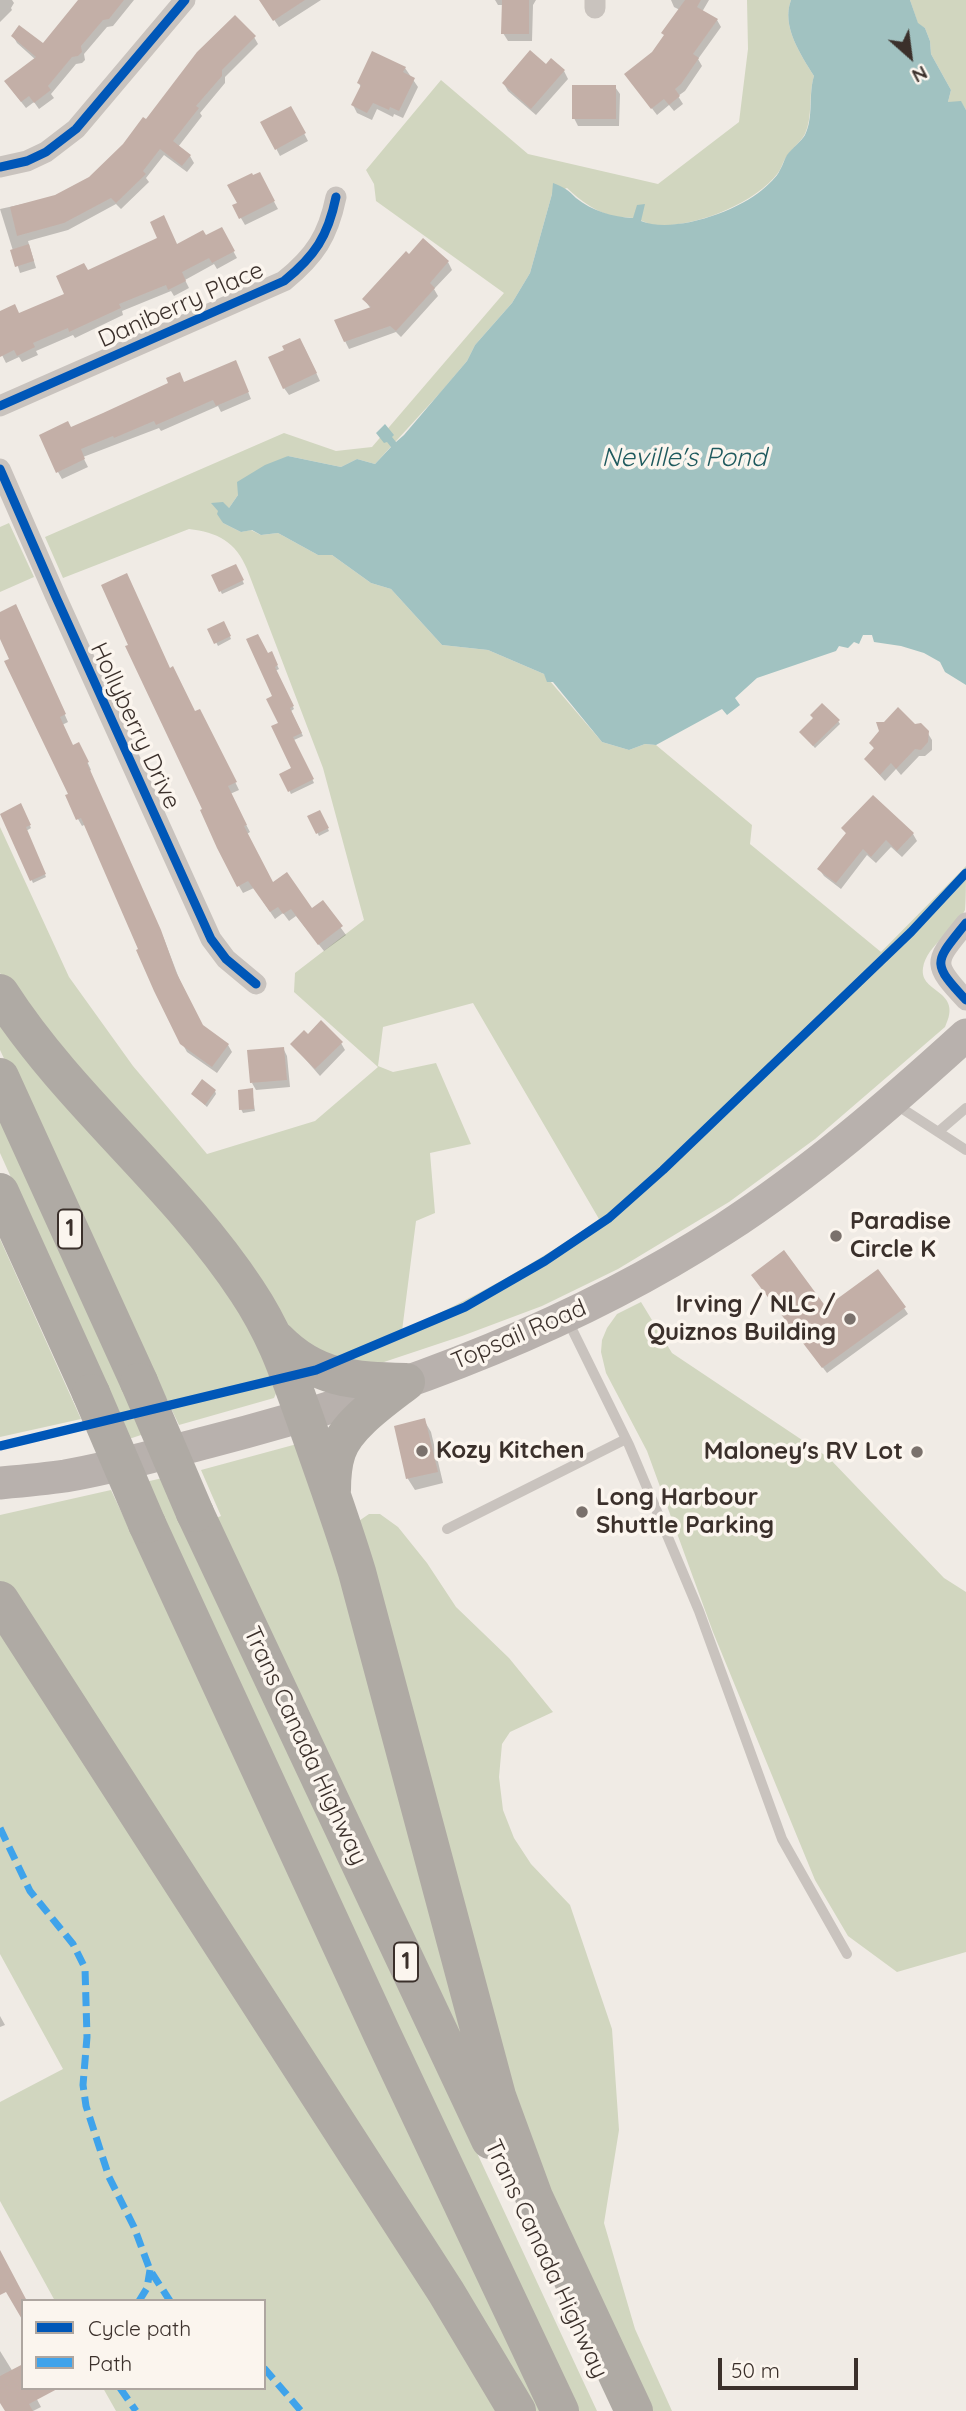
<!DOCTYPE html>
<style>
body{margin:0}
#map{position:relative;width:966px;height:2411px;overflow:hidden;background:#f0ebe5;font-family:Quicksand,sans-serif}
canvas{display:block}
.legend{position:absolute;left:21px;top:2299px;width:245px;height:91px;box-sizing:border-box;background:#fbf5ee;border:2px solid #aea6a0;margin:0;padding:9px 12px;list-style:none;font-size:21px;color:#3b302b}
.legend li{display:flex;align-items:center;gap:14px;height:35px}
.legend b{width:35px;border:2px solid #aea6a0}
.north{position:absolute;left:875px;top:21px;width:70px;height:70px;-webkit-text-stroke:5px #fbf5ee;paint-order:stroke;rotate:152deg;font-size:19px;font-weight:700;line-height:28px;text-align:center;color:#3b302b}
.north::after{content:'';display:block;margin:auto;width:24px;height:32px;background:#3b302b;clip-path:polygon(50% 0,100% 100%,50% 72%,0 100%)}
.scale{position:absolute;left:718px;top:2358px;width:140px;height:32px;box-sizing:border-box;border:4px solid #3b302b;border-top:0;padding-left:9px;font-size:21px;line-height:24px;white-space:nowrap;color:#3b302b;-webkit-text-stroke:5px #fbf5ee;paint-order:stroke}
</style>
<div id="map">
<canvas width="966" height="2411"></canvas>
<ul class="legend">
<li><b style="height:9px;background:#0057b8"></b>Cycle path</li>
<li><b style="height:9px;background:#3fa3eb"></b>Path</li>
</ul>
<div class="north">N</div>
<div class="scale">50 m</div>
</div>
<script>
const context = document.querySelector('canvas').getContext('2d');
context.lineJoin = 'round';
function fill(path, color) { context.fillStyle = color; context.fill(path, 'evenodd'); }
function stroke(path, color, width, dash) { context.strokeStyle = color; context.lineWidth = width; context.lineCap = dash ? 'butt' : 'round'; context.setLineDash(dash || []); context.stroke(path); }
function label(font, color, halo, rows, align = 'center') {
  context.font = font + ' Quicksand,sans-serif'; context.lineWidth = 7; context.setLineDash([]); context.textBaseline = 'middle'; context.strokeStyle = halo; context.fillStyle = color; for (const [text, x, y, turn = 0] of rows) {
    context.save(); context.translate(x, y); context.rotate((+turn || 0) * Math.PI / 180); context.textAlign = isNaN(turn) ? turn : align; if (halo) context.strokeText(text, 0, 0); context.fillText(text, 0, 0); context.restore();
  }
}
const green = new Path2D(`
 M747 0H791C781 26 801 55 814 76 808 95 813 116 805 134 800 143 790 150 785 159 782 164 781 169 778 173 755 204 691 229 654 225 646 224 641 219 633 218 628 217 623 218 617 217 599 214 580 201 567 188L552 194 530 273 512 303 475 345 467 361 440 393 375 464 357 459 341 467 288 456 238 495 229 508 218 511 223 523 241 532 251 530 261 535 278 533 318 555H332L371 583 391 589 442 645 488 650 544 674 602 742 629 750 645 744 656 745 752 825 750 844 881 952 966 866C966 877 966 902 965 910 956 931 927 944 923 968 919 994 964 989 945 1027L815 1139 729 1202 618 1269 542 1306 462 1336 363 1369 316 1359 32 1022 0 973V827L69 977 133 1066 207 1154 315 1121 378 1067 294 992 295 973 364 920 323 768 247 569C236 542 217 532 189 529L63 578 45 537 284 433 336 451 372 447 504 293 376 201 374 184 366 170 441 80 528 154 658 184 739 122 748 49ZM473 1003 599 1219C538 1263 471 1299 402 1331L416 1221 435 1213 430 1153 471 1144 436 1063 393 1072 378 1066 383 1027Z
 M910 0H966V110L961 102H948L951 90 931 54 930 41 925 28 918 24Z
 M9 523 34 577 0 592V527Z
 M0 1005 222 1269 278 1389 274 1398 179 1425 0 1050Z
 M0 1115 144 1434 129 1439 0 1153Z
 M0 1239 81 1419 0 1437Z
 M641 1302 672 1353 829 1458 944 1578 966 1592V1952L897 1972 848 1936 815 1880 713 1632 647 1451 606 1373 601 1352 602 1340 607 1328 617 1314Z
 M297 1444 303 1447 498 2122 216 1518 221 1516 201 1470Z
 M163 1478 597 2411H576L145 1482Z
 M111 1490 541 2411H525L0 1588V1515Z
 M369 1514H380L398 1527 427 1563 456 1607 509 1658 553 1712 510 1732 502 1744 499 1777 503 1810 514 1838 531 1864 570 1905 612 2029 619 2130 604 2223 635 2329 672 2411H651L524 2148 353 1525Z
 M0 1613 509 2411H116L103 2388H264V2301H55L0 2201V2102L63 2069 0 1954Z`);
const water = new Path2D(`
 M791 0H910L918 23 925 28 930 41 931 54 951 90 948 102 961 101 966 110V685L945 672 940 662 924 653 901 646 874 642 872 635H863L859 644 854 642 848 648 839 646 836 651 757 678 735 698 740 705 727 715 722 709 656 745 645 744 629 750 602 742 553 682H547L544 674 488 650 442 645 391 589 371 583 332 555H318L278 533 261 535 252 530 241 532 223 523 217 514 218 511 211 503 223 502 229 508 238 495 237 482 265 465 288 456 341 467 357 459 375 464 391 447 387 442 384 443 376 433 385 424 394 435 392 437 396 442 404 435 467 361 475 345 512 303 530 273 552 194 553 183C564 187 568 190 576 198 592 211 613 217 633 218L637 205 645 204 641 221C673 234 736 212 762 190 768 185 777 177 780 170 783 165 784 160 787 155 792 148 801 142 805 135 814 117 808 95 814 76 801 55 781 26 791 0Z`);
const shadow = new Path2D(`
 M0 0H12L14 3 11 8 12 10 0 22Z
 M81 0H134L113 26 107 27 84 54 85 60 82 63 76 64 51 94 54 98 39 109 34 102 26 108 11 89 36 60 17 43 13 36 43 45Z
 M261 0H321L279 27Z
 M495 0H536L533 5 532 41H508L503 33V5H498Z
 M671 0H709L702 12 717 20 721 27 698 59 702 66 685 91 678 96 683 104 674 111 669 105 657 115 631 81 653 53 680 10 674 7Z
 M254 37 258 44 225 77V83L200 113 202 116 178 147 190 156 194 163 187 172 164 155 146 178 149 182 121 209 116 204 68 230 28 241 36 268 20 273 0 209 55 197 90 178 147 122Z
 M405 68 418 87 403 118 394 114 393 117 377 109 372 120 357 113 353 105 361 88 359 83Z
 M564 71 568 79 536 115 508 91 504 84Z
 M615 87 620 94 619 126H578L574 118Z
 M291 108 308 141 280 156 263 123Z
 M259 174 278 209 245 225 234 206 239 204 252 177Z
 M221 229 237 258 217 269 214 264 185 280 189 288 174 296 171 291 122 311 123 315 75 338 73 335 36 351 38 355 22 362 19 357 6 363 0 351V313L19 315 66 295 88 272 205 237Z
 M448 262 452 270 434 289 438 296 401 337 396 332 349 349 345 341 371 309 364 299Z
 M304 347 320 381 289 395 284 388Z
 M239 370 251 399 221 412 218 406 161 431 159 428 83 457 88 467 62 479 58 472 70 429 185 384Z
 M236 566 244 584 222 594 213 576Z
 M0 614H20L68 722 62 725 73 747 83 752 91 770 89 771 164 939 180 981 203 1027 228 1045 232 1052 217 1073 187 1052 182 1043 86 824 82 826 78 819 70 795 0 634Z
 M224 623 231 639 218 646 210 630Z
 M271 653 279 669 275 671 294 709 291 711 303 736 294 740 314 783 291 794 282 775 293 769 275 697 267 655Z
 M170 670 194 713 204 718 239 790 230 794 250 832 247 834 273 884 311 910 322 902 346 935 324 951 296 916 289 921 283 913 275 919 254 888 243 893 239 886 202 811 204 810Z
 M838 721 840 724 815 748 801 733Z
 M915 726 927 732 932 740V750L925 756H919L901 775 896 769 885 781 866 760 875 750 871 743Z
 M20 805 31 828 26 831 46 877 33 883 2 814Z
 M320 812 329 831 319 836 310 817Z
 M843 829 913 834 917 841 902 857 891 847 876 863 867 855 841 889 824 876 819 869 847 834Z
 M341 1043 345 1050 320 1076 292 1044Z
 M283 1048 287 1056 290 1087 256 1090 252 1083Z
 M252 1090 255 1111 243 1113 241 1109Z
 M215 1091 216 1094 207 1107 193 1094Z
 M757 1281 825 1309 904 1308 908 1314 827 1373Z
 M424 1420 431 1432 443 1483 415 1490 408 1479 396 1427Z
 M0 2016 5 2025 0 2027Z
 M0 2351 23 2388H31L41 2407 33 2411H7L0 2399Z`);
const building = new Path2D(`
 M78 0H124L109 19 103 20 81 46 82 52 78 56 72 57 48 86 51 90 34 103 29 96 21 102 4 81 36 57 11 36 19 25 43 43Z
 M259 0H305L273 21Z
 M502 0H529V34H501Z
 M685 0H701L697 7 718 19 693 54 699 58 681 84 675 89 680 96 669 105 664 99 651 109 624 74 652 52 664 35 661 33Z
 M235 15 256 36 222 70V76L196 106 199 108 173 141 191 155 182 166 160 149 143 171 146 174 116 203 111 198 64 223 17 236 10 207 55 195 89 177 123 144 143 117 146 119 197 52Z
 M530 50 546 64 551 58 565 70 531 109 502 83Z
 M372 51 406 67 403 72 415 78 399 111 390 107 389 110 373 103 367 113 351 105 361 85 357 83Z
 M572 85H616V119H572Z
 M291 106 306 133 275 150 260 122Z
 M260 172 275 201 239 219 232 205 237 203 227 185 252 173 253 175Z
 M164 215 177 244 203 230 206 235 222 227 235 251 212 263 209 258 182 272 186 281 168 290 166 285 119 304 121 308 69 332 68 328 33 343 35 347 17 356 14 350 0 357V311L15 304 19 313 64 294 56 276 84 263 88 270 157 238 150 222Z
 M423 238 449 261 430 283 435 288 396 331 390 326 344 342 334 320 371 307 362 299 406 251 409 254Z
 M29 244 34 261 15 267 10 250Z
 M300 338 317 373 283 389 268 357 284 350 282 346Z
 M236 360 249 392 216 406 213 400 156 425 154 421 114 438 113 436 81 449 85 459 56 473 39 435 68 421 71 427 103 413 168 383 166 378 180 372 184 382Z
 M236 564 244 580 219 592 211 575Z
 M127 573 170 668 173 666 195 711 200 709 237 782 228 786 247 825 244 826 273 882 287 872 312 908 323 900 343 926 318 945 291 909 283 914 278 907 270 912 248 881 237 887 217 848 200 810 202 809 125 646 128 645 101 585Z
 M16 604 66 714 60 717 73 745 79 742 89 762 87 763 161 930 176 972 203 1025 229 1044 212 1067 180 1044 154 991 136 950 138 949 81 818 76 820 65 795 68 794 4 661 9 659 0 639V612Z
 M224 621 231 636 214 644 207 629Z
 M258 634 268 653 272 651 278 665 275 667 294 706 290 708 302 733 293 737 314 779 288 792 279 774 291 768 271 726 278 723 266 699 272 696 246 639Z
 M822 703 840 720 813 746 799 732 813 718 810 715Z
 M898 707 915 724 921 723 929 731 928 742 921 750 915 749 896 769 891 763 880 775 864 759 874 748 869 743 879 731 876 722H884Z
 M873 795 914 833 897 851 886 840 871 857 863 849 836 883 817 869 846 833 841 828Z
 M21 803 31 825 26 827 46 874 30 881 0 814Z
 M320 810 329 828 316 834 307 816Z
 M321 1020 343 1042 315 1069 290 1044 304 1030 308 1034Z
 M284 1047 287 1080 250 1083 247 1050Z
 M202 1079 216 1090 205 1105 191 1094Z
 M253 1088 254 1109 239 1110 238 1090Z
 M784 1250 826 1307 878 1269 906 1307 822 1368 751 1275Z
 M425 1418 438 1472 406 1479 394 1426Z
 M0 2250 27 2301H23V2321L6 2292 0 2295Z
 M23 2364V2388H59L29 2404 33 2411H5L0 2403V2376Z`);
const service = new Path2D(`
 M895 1104 966 1150
 M938 1132 966 1108
 M567 1319 629 1445 699 1611 782 1839 847 1954
 M447 1529 626 1439`);
const minor = new Path2D(`
 M595 8V0
 M0 167 27 161 46 152 76 129 185 0
 M0 406 284 281C315 256 328 236 336 197
 M0 469 56 597 211 939 226 959 256 984
 M966 923C935 962 930 962 966 1000`);
const primary = new Path2D(`
 M0 1483C22 1481 44 1479 65 1476 113 1468 161 1454 208 1442 388 1396 568 1330 724 1229 812 1172 889 1105 966 1035`);
const motorway = new Path2D(`
 M0 993C70 1102 176 1183 247 1291 275 1333 287 1369 304 1416 322 1468 341 1519 357 1572L497 2096 534 2197 634 2411
 M0 1077 139 1382
 M0 1192 91 1393
 M277 1340C315 1379 354 1381 406 1382
 M332 1490C332 1477 333 1464 337 1452 346 1425 384 1399 406 1382
 M195 1513 490 2140
 M147 1524 382 2034 560 2411
 M0 1600 446 2292 517 2411`);
const motorwayBridge = new Path2D(`
 M139 1382 195 1513
 M91 1393 147 1524`);
const quiet = new Path2D(`
 M0 1828 30 1891 73 1944 85 1968 87 2037 83 2085 86 2106 109 2177 134 2227 150 2270 170 2301
 M139 2301 147 2288 150 2270
 M264 2368 301 2411
 M120 2388 136 2411`);
const cycleway = new Path2D(`
 M0 167 27 161 46 152 76 129 185 0
 M0 406 284 281C315 256 328 236 336 197
 M0 469 56 597 211 939 226 959 256 984
 M966 923C935 962 930 962 966 1000
 M0 1446 316 1370 465 1307 545 1261 609 1218 663 1170 911 932 966 873`);
const markers = [
 [836,1236,7,"#7a716c"],
 [850,1319,7,"#7a716c"],
 [422,1451,7,"#7a716c"],
 [917,1452,7,"#7a716c"],
 [582,1512,7,"#7a716c"]
];
const shields = [
 [70,1229,24],
 [406,1962,24]
];
const shieldNames = [
 ["1",70,1229],
 ["1",406,1962]
];
const streetNames = [
 ["Daniberry Place",181,305,-24],
 ["Hollyberry Drive",135,726,65],
 ["Topsail Road",519,1335,-23],
 ["Trans Canada Highway",305,1746,65],
 ["Trans Canada Highway",546,2259,65]
];
const poiNames = [
 ["Paradise",850,1222],
 ["Circle K",850,1250],
 ["Irving / NLC /",836,1305,"right"],
 ["Quiznos Building",836,1333,"right"],
 ["Kozy Kitchen",436,1451],
 ["Maloney's RV Lot",903,1452,"right"],
 ["Long Harbour",596,1498],
 ["Shuttle Parking",596,1526]
];
const waterNames = [
 ["Neville's Pond",684,458]
];
fill(green, '#d1d6bf');
fill(water, '#a1c2c1');
fill(shadow, '#0003');
fill(building, '#c3afa7');
stroke(service, '#c9c3be', 10);
stroke(minor, '#c9c3be', 21);
stroke(primary, '#b8b1ad', 33);
stroke(motorway, '#afaaa4', 38);
stroke(motorwayBridge, '#afaaa4', 38);
stroke(quiet, '#3fa3eb', 7, [14, 7]);
stroke(cycleway, '#0057b8', 9);
for (const [x, y, r, color] of markers) { const dot = new Path2D(); dot.arc(x, y, r, 0, 2 * Math.PI); context.fillStyle = color; context.fill(dot); stroke(dot, '#fbf5ee', 2.5); }
for (const [x, y, w] of shields) { const box = new Path2D(); box.roundRect(x - w / 2, y - 19.5, w, 39, 5); context.fillStyle = '#fbf5ee'; context.fill(box); stroke(box, '#3b302b', 2); }
label('bold 23px', '#3b302b', null, shieldNames);
label('24px', '#3b302b', '#fbf5ee', streetNames);
label('bold 24px', '#3b302b', '#fbf5ee', poiNames, 'left');
label('italic 26px', '#1f5a5e', '#fbf5ee', waterNames);
</script>
